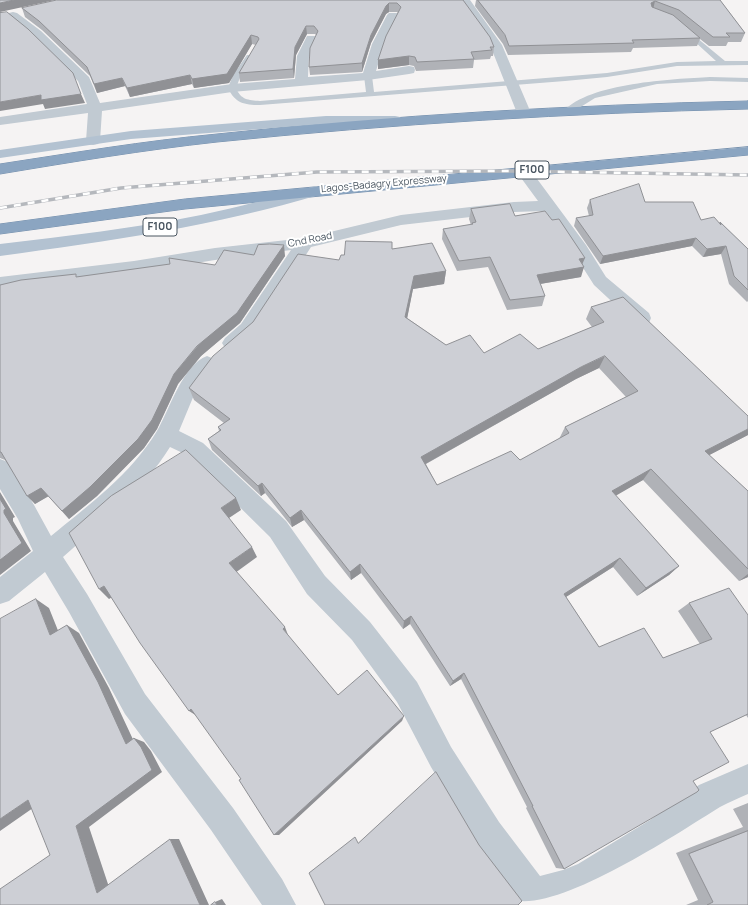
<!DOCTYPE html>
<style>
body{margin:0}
canvas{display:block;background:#f5f3f3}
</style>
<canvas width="748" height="905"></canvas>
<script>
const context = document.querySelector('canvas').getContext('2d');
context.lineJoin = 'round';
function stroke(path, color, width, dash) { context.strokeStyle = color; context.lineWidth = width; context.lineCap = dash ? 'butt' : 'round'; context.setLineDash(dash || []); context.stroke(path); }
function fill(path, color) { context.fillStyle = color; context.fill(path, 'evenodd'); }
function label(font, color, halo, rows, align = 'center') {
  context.font = font + ' Manrope,sans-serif'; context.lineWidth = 4; context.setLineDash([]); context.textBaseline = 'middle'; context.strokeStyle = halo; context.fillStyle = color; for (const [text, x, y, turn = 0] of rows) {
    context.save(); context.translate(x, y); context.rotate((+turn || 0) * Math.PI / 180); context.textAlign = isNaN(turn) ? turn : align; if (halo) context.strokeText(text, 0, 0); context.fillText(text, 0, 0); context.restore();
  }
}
const lane = new Path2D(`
 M685 28 725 61H748V65L677 66 607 77 565 81 260 105C244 105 235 103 228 88L233 75 247 55H250L254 57 241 75 236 88C241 100 248 100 260 101L366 92 364 76 368 74 372 76 374 92 607 73 677 62 716 61 683 31V29Z
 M710 77 748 78V82L710 81 657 84 595 98 571 113H568L564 111C589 83 673 79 710 77Z`);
const street = new Path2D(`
 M458 0H470L502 45 531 113 529 116 524 117 519 116 517 113 490 45Z
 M13 12 17 13 41 31 89 77 100 103 232 84 295 79 297 56 307 36H315L317 39 309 56 308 77 363 73 372 44 387 15 389 13H397L399 15 384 44 376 71 409 66 414 67 415 70 414 73 409 74 368 80 232 92 102 111 100 141 98 144 93 145 88 144 86 141 88 113 0 125V117L87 104 78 81 33 37 9 17 7 15 9 13Z
 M524 166 529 168 586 245 606 277 649 313 651 318 649 323 642 325 635 323 594 285 573 252 545 211 514 212 401 225 311 247 255 334 239 348 232 350 225 348 222 343 225 338 241 324 291 250 215 260 134 273 0 289V277L134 261 215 248 305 238 401 215 514 202 538 201 516 171 519 168Z
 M207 356 214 359 217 364 194 395 179 431 203 443 286 521 325 576 370 622 417 682 451 747 499 822 540 876 563 870 578 864 650 820 699 785 748 764V794C739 798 729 802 720 807 678 833 570 905 520 901L477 844 431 767 397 702 352 640 307 594 270 537 187 455 170 447C143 491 101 523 63 557L87 594 145 694 233 808 282 879 296 905H262L211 830 125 714 69 612 45 572 9 601 0 604V577L33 551 18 519 0 489V459L8 462 34 505 51 536C89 505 131 474 157 431 169 411 183 364 207 356Z`);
const primary = new Path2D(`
 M326 116H395L400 117 402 120 400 123 395 124H326L131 139 0 158V150L131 131Z
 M316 186 322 188 324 191 322 194C216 226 109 241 0 256V244C67 236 135 228 201 215 240 207 278 196 316 186Z`);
const highway = new Path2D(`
 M748 101V109C571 113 393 124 217 142 144 150 72 162 0 174V164C72 153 144 141 217 134 393 115 571 105 748 101Z
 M748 147V155L185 209 0 234V224L185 199Z`);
const rail = new Path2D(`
 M0 208 121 188 317 172 512 171 748 175`);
const wall = new Path2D(`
 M463 0 494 47 493 56H491L490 59 474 60 473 68 416 71 414 66 409 65 378 69 398 13 397 12H389L386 14 371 43 362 72 310 75 309 67 316 35 315 34H307L296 55 294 78 240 82 239 73 256 45 252 44 229 83 194 88 192 84 130 97 125 86 97 93 90 76 42 30 25 17 22 8Z
 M476 0H720L745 33 741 42H728L726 46H709L700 39 697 46 633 48 631 52 508 55 503 44 475 6Z
 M590 200 645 202 701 220 719 223 720 222 748 249V301L747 302 729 284 721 254 703 257 692 246 600 264 574 226 576 218 589 216 587 208Z
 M471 209 515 216 582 264 581 277 540 284 545 296 542 306 507 310 488 267 457 271 442 239 443 229 471 225 469 219Z
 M392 249 446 271 444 284 413 289 407 318 446 345 484 353 538 349 592 327 586 319 591 307 748 416V435L709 455 748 491V577L739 581 643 480 615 495 679 566 669 575 637 596 613 567 566 597 599 647 663 658 700 644 678 611 689 603 748 615V718L746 715 710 732 693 781 564 869 556 868 526 808 527 807 461 679 450 686 410 624 403 629 361 573 351 580 304 520 292 527 265 493 261 496 212 450 208 439 219 431 218 427 224 423 194 400 189 388 339 260 344 255ZM599 368 626 397 565 427 559 439 520 460 437 485 426 464 576 379Z
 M254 255 285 256 240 323 201 356 178 384 157 429 144 448 97 496 69 519 48 496 35 504 5 460 0 458V285L77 277 215 265Z
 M748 803V905H686L698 900 676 853 743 827 733 809Z`);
const shadedWall = new Path2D(`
 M14 0H55L0 12V3Z
 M655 1 653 10 651 3Z
 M389 3V12L386 14 371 43 362 72V63L371 35 386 6Z
 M306 26 307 34 296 55 294 78 293 69 295 47Z
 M251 35 252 44 229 83 194 88 192 79Z
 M409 56V65L378 69V60Z
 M190 75 192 84 130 97 127 88Z
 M122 78 125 86 97 93 94 84Z
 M81 94 85 103 45 109 43 104 0 111V102L41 95Z
 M696 238 692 246 600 264 603 256Z
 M284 245 285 256 240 323 201 356 178 384 157 429 144 448 97 496 69 519 62 511 174 374Z
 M726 246 721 254 703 257 707 249Z
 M585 258 581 267H584L581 277 534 285 537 275 579 259Z
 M446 271 444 284 413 289 405 329V317L414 276Z
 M605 356 599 368 576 379 420 467 421 457 581 367Z
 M748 429V435L696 462 705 451Z
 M651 469 643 480 605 502 612 491Z
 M262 483 265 493 261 496 258 486Z
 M41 488 49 496 35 504 27 496Z
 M0 492 15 517 13 518V521L31 551 0 575V560L4 513 0 499Z
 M236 498 241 510 226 520 221 508Z
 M301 510 304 520 292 527 290 518Z
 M252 547 257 557 235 573 229 563Z
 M620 558 613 567 558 602 564 594Z
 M360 564 361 573 351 580 350 572Z
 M679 566 669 575 637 596 646 588Z
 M748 574V577L739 581Z
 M104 586 114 596 109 599 99 589Z
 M36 599 49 608 63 643 50 635Z
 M411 616 410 624 403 629 404 621Z
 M67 625 79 633 109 688 137 748 126 744Z
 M285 627 288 635 283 629Z
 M464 673 461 679 450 686 453 681Z
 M191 709 197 716 189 711Z
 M404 716 402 721 279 835H274Z
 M134 738 144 742 151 751 162 772 89 827 110 890 97 893 76 826Z
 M28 800 43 801 0 831V819Z
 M170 839H179L209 905H200Z
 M222 899 226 905H217L215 902Z`);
const building = new Path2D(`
 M0 0H14L0 3Z
 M57 0H463L490 37 494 47H490L492 50 471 52 474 59 417 62 415 57 409 56 378 60 386 36 401 7 397 3H389L386 6 371 35 362 63 309 67 310 48 318 31 314 26H306L295 47 293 69 239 73 259 39 258 37 251 35 227 74 192 79 190 75 127 88 122 78 94 84 87 67 39 21 22 8Z
 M478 0H720L745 33H726L730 37H713L679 10 655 1 651 3 652 7 673 15 700 38 632 40 634 43 509 46 505 35Z
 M7 12 28 29 73 73 81 94 41 100V95L0 102V13Z
 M639 184 645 202H693L701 220 714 217 721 225 720 222 748 249V290L734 276 726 246 707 249 696 238 603 256 576 218 593 215 590 200Z
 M510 204 515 216 545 211 552 220 559 219 585 258 579 259 584 267 537 275 545 296 510 300 490 257 459 261 443 229 473 224 472 223 476 222 471 209Z
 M346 241 392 242V249L432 243 446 271 414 276 405 317 446 345 470 335 484 353 520 334 538 349 604 322 591 307 623 297 748 416V429L705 451 748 491V569L651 469 612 491 679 566 646 588 620 558 564 594 599 647 644 628 663 658 712 639 689 603 729 588 748 615V714L710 732 729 762 693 781 699 790 697 792 564 869 532 806H533L464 673 453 681 411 616 404 621 360 564 350 572 301 510 290 518 262 483 258 486 208 439 221 430 218 427 230 419 189 388 213 356 253 322 298 254 339 260 341 255H344ZM605 356 638 391 565 427 569 433 520 460 511 451 437 485 421 457 581 367Z
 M270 244 284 245 237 313 197 346 174 374 152 420 138 439 90 487 62 511 41 488 27 496 1 452H0V285L21 280 76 274V277L170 264 169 258 215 265 224 250 254 255 258 245Z
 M186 450 236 498 221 508 252 547 229 563 285 627 283 629 338 695 367 670 404 716 274 835 239 780 241 779 191 709 189 711 140 643 104 586 99 589 69 533 111 496Z
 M0 499 6 509 4 510V513L22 543 0 560Z
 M36 599 50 635 67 625 98 682 126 744 134 738 141 747 152 770 76 826 97 893 170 839 200 905H0V889L50 855 28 800 0 819V619Z
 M436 772 479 845 522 901 518 905H325L309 873 355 837 358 843Z
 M748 831V905H707L713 902 689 854Z
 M215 902 217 905H211Z`);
const farStreetnames = [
 ["Lagos-Badagry Expressway",384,184,-5],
 ["Cnd Road",310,240,-11]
];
const shields = [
 [532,170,34],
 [160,227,34]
];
const shieldNames = [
 ["F100",532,170],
 ["F100",160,227]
];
stroke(highway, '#7690ad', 1);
fill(lane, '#c1cad2');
fill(street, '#c1cad2');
fill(primary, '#b3c2d1');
fill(highway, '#8ba5c1');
stroke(rail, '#b5b8bd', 3.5);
stroke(rail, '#fff', 2.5, [7]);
fill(wall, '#b0b2b7');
fill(shadedWall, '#909195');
fill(building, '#cdcfd5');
stroke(building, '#909195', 1);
label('10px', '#4a5661', '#fff', farStreetnames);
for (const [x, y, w] of shields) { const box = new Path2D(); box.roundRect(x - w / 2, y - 9, w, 18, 3); context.fillStyle = '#fff'; context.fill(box); stroke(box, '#4a5661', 1); }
label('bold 11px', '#4a5661', null, shieldNames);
</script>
